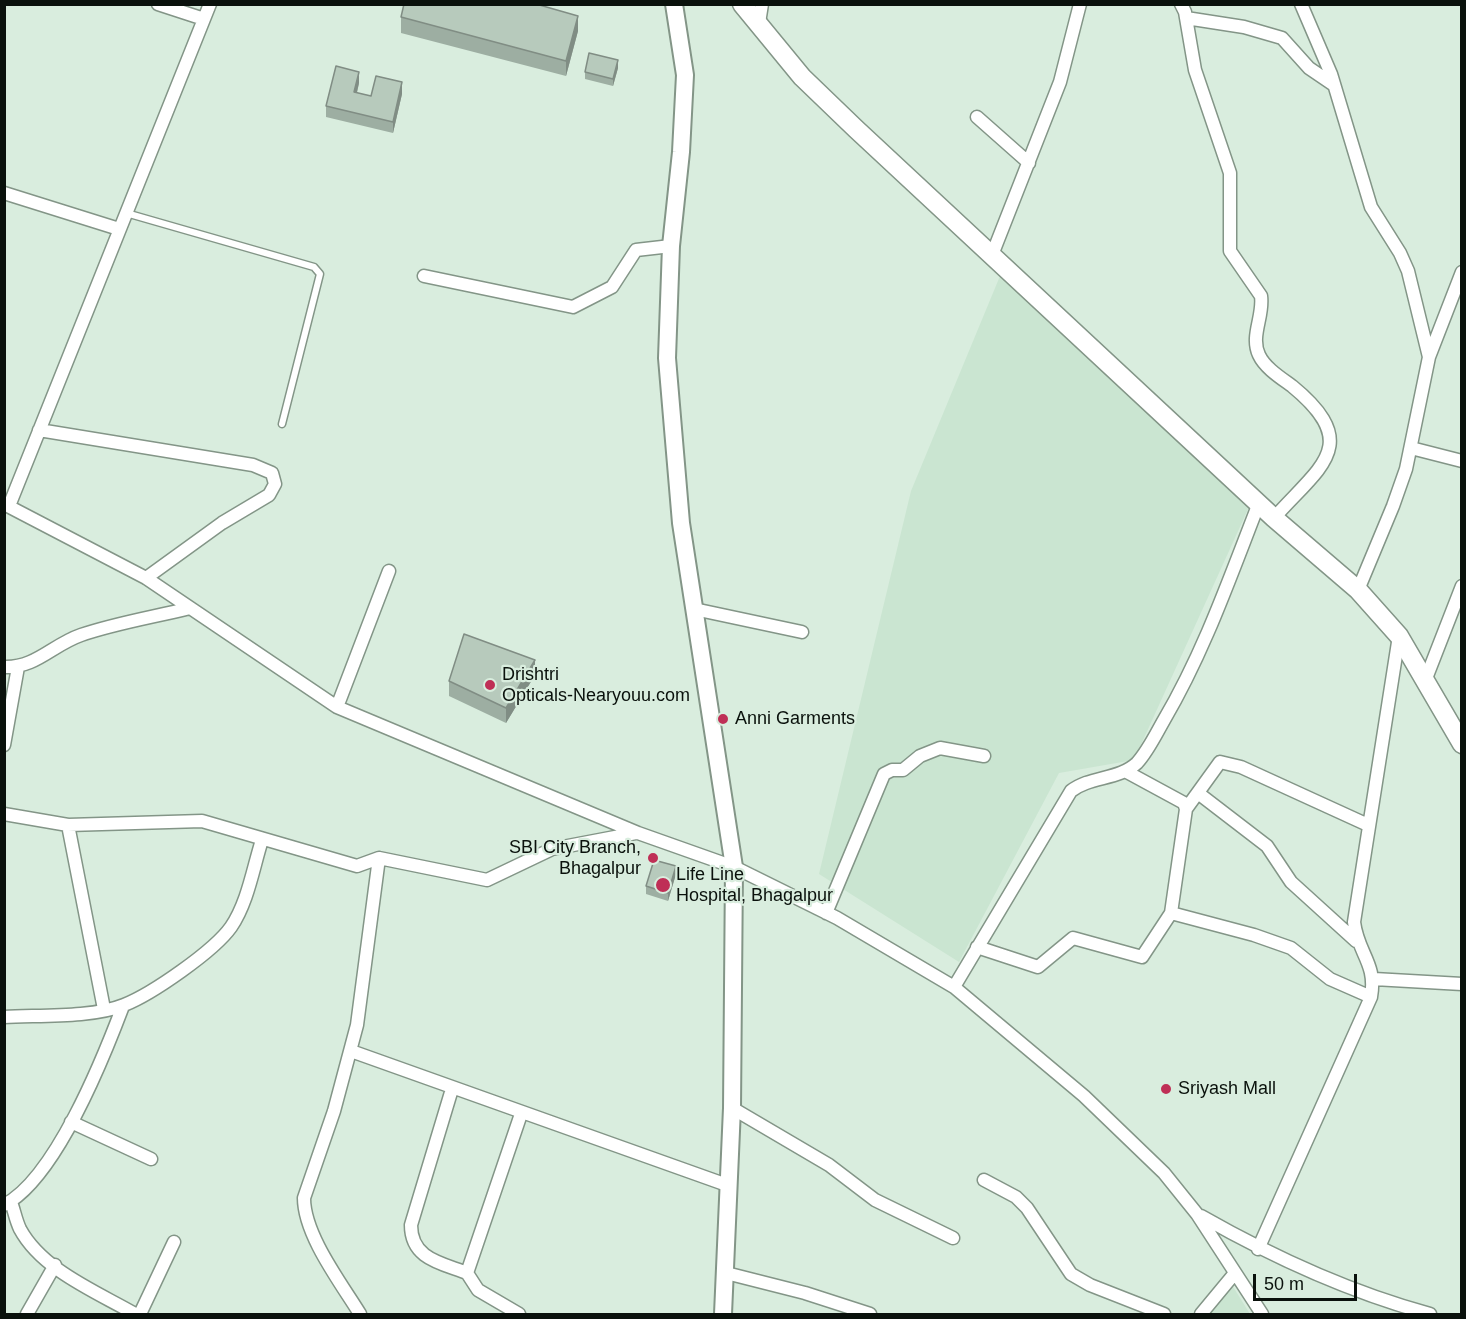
<!DOCTYPE html>
<style>
body{margin:0}
#map{position:relative;width:1466px;height:1319px;overflow:hidden;background:#d9edde;font-family:Helvetica,sans-serif}
canvas{display:block}
.frame{position:absolute;inset:0;border:6px solid #0a110c;pointer-events:none}
.scale{position:absolute;left:1253px;top:1274px;width:104px;height:27px;box-sizing:border-box;border:3px solid #0a110c;border-top:0;padding-left:8px;font-size:18px;line-height:21px;white-space:nowrap;color:#0a110c;-webkit-text-stroke:4px #d9edde;paint-order:stroke}
</style>
<div id="map">
<canvas width="1466" height="1319"></canvas>
<div class="frame"></div>
<div class="scale">50 m</div>
</div>
<script>
const context = document.querySelector('canvas').getContext('2d');
context.lineJoin = 'round';
function fill(path, color) { context.fillStyle = color; context.fill(path, 'evenodd'); }
function stroke(path, color, width, dash) { context.strokeStyle = color; context.lineWidth = width; context.lineCap = dash ? 'butt' : 'round'; context.setLineDash(dash || []); context.stroke(path); }
function label(font, color, halo, rows, align = 'center') {
  context.font = font + ' Helvetica,sans-serif'; context.lineWidth = 4.5; context.setLineDash([]); context.textBaseline = 'middle'; context.strokeStyle = halo; context.fillStyle = color; for (const [text, x, y, turn = 0] of rows) {
    context.save(); context.translate(x, y); context.rotate((+turn || 0) * Math.PI / 180); context.textAlign = isNaN(turn) ? turn : align; if (halo) context.strokeText(text, 0, 0); context.fillText(text, 0, 0); context.restore();
  }
}
const built = new Path2D(`
 M1000 276 1249 507 1134 760 1059 773 959 962 819 874 911 491Z
 M1232 1285 1250 1314H1208Z`);
const lane = new Path2D(`
 M126 213 314 267 320 274 282 424`);
const street = new Path2D(`
 M158 4 204 19
 M1181 4 1185 12 1195 70 1230 173V251L1261 296C1264 316 1250 336 1259 355 1265 368 1281 378 1292 386 1364 445 1319 467 1274 518
 M1301 4 1331 74 1371 207 1400 253 1408 271 1429 357 1406 469 1393 506 1358 590
 M1186 18 1244 27 1282 38 1309 68 1334 85
 M759 23 762 4
 M977 117 1029 163
 M4 193 119 229
 M992 255 1060 82 1080 4
 M424 276 573 307 612 287 636 250 671 246
 M1429 357 1462 272
 M39 430 253 465 272 473 275 484 269 495 222 523 146 578
 M1411 448 1462 461
 M4 504 146 578 337 707 638 833 734 867 837 918 954 987 1084 1096 1164 1173 1197 1214 1262 1314
 M9 506 210 4
 M694 609 802 632
 M4 667C36 668 52 645 81 635 116 623 154 617 190 608
 M1425 681 1462 586
 M337 707 389 571
 M4 745 18 667
 M1198 793 1267 846 1291 882 1356 941
 M1186 809 1220 762 1241 767 1368 825
 M4 814 68 825 202 821 357 866 379 858 487 880 552 849 636 833
 M68 825 104 1009
 M826 913 884 774 892 770H903L920 756 940 748 984 756
 M1171 913 1254 935 1291 948 1330 979 1371 997
 M977 947 1038 967 1073 938 1142 957 1171 913 1186 809 1184 803 1125 771
 M1374 979 1462 984
 M954 987 1071 791C1090 776 1119 780 1137 763 1148 751 1156 734 1164 720 1204 652 1230 577 1259 503
 M4 1017C39 1015 92 1018 124 1005 152 994 214 951 231 927 248 902 253 868 262 840
 M351 1051 727 1185
 M452 1089 411 1225C411 1259 441 1263 467 1273
 M732 1108 829 1165 875 1200 953 1238
 M71 1122 151 1159
 M984 1180 1016 1197 1027 1208 1071 1274 1090 1285 1164 1314
 M11 1202C14 1210 16 1221 20 1229 42 1270 97 1292 135 1314
 M4 1205C55 1179 103 1059 123 1006
 M1201 1216C1273 1257 1349 1292 1430 1314
 M1258 1249 1371 997C1377 963 1358 954 1354 922L1399 636
 M726 1273 805 1293 870 1314
 M27 1314 55 1265
 M140 1314 174 1242
 M360 1314C341 1283 304 1235 304 1198L334 1111 357 1025 379 858
 M519 1314 478 1290 467 1273 521 1114
 M1201 1314 1235 1273`);
const secondary = new Path2D(`
 M674 4 685 75 681 152 671 246 667 358 681 523 734 867 732 1108 723 1314`);
const primary = new Path2D(`
 M742 4 802 77 856 129 1274 518 1358 590 1399 636 1462 744`);
const wall = new Path2D(`
 M401 17 578 31 566 76 401 33Z
 M618 68 613 86 585 79V72Z
 M359 83 357 93 371 96 402 94 393 133 326 117V106Z
 M535 675 506 723 449 696V681Z
 M676 874 668 901 646 894V886Z`);
const shadedWall = new Path2D(`
 M578 16V31L566 76V61Z
 M618 60V68L613 86V79Z
 M359 72V83L354 104V92Z
 M402 82V94L393 133V122Z
 M535 660V675L506 723V708Z
 M676 866V874L668 901V893Z`);
const building = new Path2D(`
 M404 4H536L578 16 566 61 401 17Z
 M589 53 618 60 613 79 585 72Z
 M336 66 359 72 354 92 371 96 376 76 402 82 393 122 326 106Z
 M464 634 535 660 506 708 449 681Z
 M654 860 676 866 668 893 646 886Z`);
const markers = [
 [490,685,6,"#bf2f56"],
 [723,719,6,"#bf2f56"],
 [653,858,6,"#bf2f56"],
 [663,885,8,"#bf2f56"],
 [1166,1089,6,"#bf2f56"]
];
const poiNames = [
 ["Drishtri",502,675],
 ["Opticals-Nearyouu.com",502,696],
 ["Anni Garments",735,719],
 ["SBI City Branch,",641,848,"right"],
 ["Bhagalpur",641,869,"right"],
 ["Life Line",676,875],
 ["Hospital, Bhagalpur",676,896],
 ["Sriyash Mall",1178,1089]
];
fill(built, '#cae5d1');
stroke(lane, '#839587', 9);
stroke(street, '#839587', 15);
stroke(secondary, '#839587', 20);
stroke(primary, '#839587', 21);
stroke(lane, '#fff', 6);
stroke(street, '#fff', 12);
stroke(secondary, '#fff', 16);
stroke(primary, '#fff', 18);
fill(wall, '#9daea2');
fill(shadedWall, '#808d84');
fill(building, '#b7cabc');
stroke(building, '#808d84', 1.5);
for (const [x, y, r, color] of markers) { const dot = new Path2D(); dot.arc(x, y, r, 0, 2 * Math.PI); context.fillStyle = color; context.fill(dot); stroke(dot, '#d9edde', 2); }
label('18px', '#0a110c', '#d9edde', poiNames, 'left');
</script>
